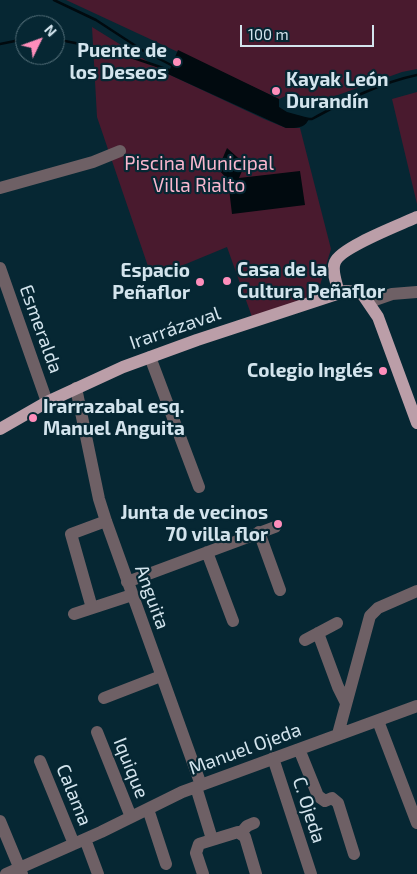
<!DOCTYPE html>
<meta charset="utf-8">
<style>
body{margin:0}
#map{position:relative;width:417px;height:874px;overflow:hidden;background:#062733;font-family:"Exo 2",sans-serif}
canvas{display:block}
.north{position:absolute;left:15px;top:15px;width:50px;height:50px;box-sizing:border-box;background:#062733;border:1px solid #58737d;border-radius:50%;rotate:48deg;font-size:14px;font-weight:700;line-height:20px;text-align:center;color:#d3e4ed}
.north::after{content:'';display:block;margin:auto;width:18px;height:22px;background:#fe8ebb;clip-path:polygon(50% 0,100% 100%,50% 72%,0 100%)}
.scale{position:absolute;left:240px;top:25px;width:134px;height:22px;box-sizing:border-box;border:2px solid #d3e4ed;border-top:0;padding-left:6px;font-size:15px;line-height:18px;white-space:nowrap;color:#d3e4ed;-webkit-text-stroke:4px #062733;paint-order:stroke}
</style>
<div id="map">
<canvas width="417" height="874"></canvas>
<div class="north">N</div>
<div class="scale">100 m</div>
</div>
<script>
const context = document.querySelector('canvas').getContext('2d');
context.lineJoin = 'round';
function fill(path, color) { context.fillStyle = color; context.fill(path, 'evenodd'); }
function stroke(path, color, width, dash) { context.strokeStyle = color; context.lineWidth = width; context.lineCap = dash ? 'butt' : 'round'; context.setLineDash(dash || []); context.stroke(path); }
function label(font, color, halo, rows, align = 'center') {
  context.font = font + ' "Exo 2",sans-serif'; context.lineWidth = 4.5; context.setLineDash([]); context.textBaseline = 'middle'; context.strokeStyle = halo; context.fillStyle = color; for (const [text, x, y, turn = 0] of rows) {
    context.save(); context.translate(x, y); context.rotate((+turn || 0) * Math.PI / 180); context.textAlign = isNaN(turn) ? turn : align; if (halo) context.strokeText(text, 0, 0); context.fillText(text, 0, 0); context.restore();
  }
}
const green = new Path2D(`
 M66 0H417V69L402 72 338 95 324 98 288 95 279 99Z
 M92 27 168 74 264 119 286 128H300L331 249 317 295 252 317 227 247 152 278 97 117Z
 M417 92V204L392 99Z`);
const water = new Path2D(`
 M178 50 279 99V107L287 112 309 118C306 129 295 128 286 128L168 74Z
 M227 148 245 164 239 178 300 171 305 205 232 214 228 180 218 169Z`);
const stream = new Path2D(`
 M54 0 96 20 142 50 175 67
 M55 39 110 50 172 71
 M0 44 25 39
 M306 119H312C345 101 379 83 417 75`);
const minor = new Path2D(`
 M0 188 93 162 120 151
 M0 268 47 402
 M369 302 392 294 417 292
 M150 357 199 487
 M76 388 99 499 106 521 201 785
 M259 532 280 590
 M207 552 233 621
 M127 582 275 527
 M92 608 71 534 106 521
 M74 614 132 595
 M318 633 338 687 346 703
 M305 640 337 623
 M104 698 161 676
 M378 721 417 823
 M97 732 131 817
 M338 734 370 616 378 608 417 591
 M299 749 318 796 325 801 332 798 338 803 354 854
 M273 758 311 874
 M40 761 74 844
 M196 787 212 839
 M148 809 166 864
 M0 821 22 874
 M241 833 247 826 254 823
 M85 839 98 874
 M6 874 101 832 182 792 417 706
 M203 874 196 853 199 844 238 832 245 837 256 874`);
const major = new Path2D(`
 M339 293C337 284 331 271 335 262 341 247 400 225 417 217
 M0 429 47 402 123 367 197 340 346 291 355 292 363 295 378 317 417 423`);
const markers = [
 [177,62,5,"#fe8ebb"],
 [276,91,5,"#fe8ebb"],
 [227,281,5,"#fe8ebb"],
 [200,282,5,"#fe8ebb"],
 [383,371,5,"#fe8ebb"],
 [33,418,5,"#fe8ebb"],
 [278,524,5,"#fe8ebb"]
];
const poiNames = [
 ["Puente de",167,51],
 ["los Deseos",167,73],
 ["Kayak León",286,80,"left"],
 ["Durandín",286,102,"left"],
 ["Casa de la",237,270,"left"],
 ["Cultura Peñaflor",237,292,"left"],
 ["Espacio",190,271],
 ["Peñaflor",190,293],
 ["Colegio Inglés",373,371],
 ["Irarrazabal esq.",43,407,"left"],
 ["Manuel Anguita",43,429,"left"],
 ["Junta de vecinos",268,513],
 ["70 villa flor",268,535]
];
const parkNames = [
 ["Piscina Municipal",199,164],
 ["Villa Rialto",199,186]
];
const streetNames = [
 ["Irarrázaval",175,328,-19],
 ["Esmeralda",41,329,70],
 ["Anguita",152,597,70],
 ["Manuel Ojeda",245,749,-20],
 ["Iquique",131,768,68],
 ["Calama",74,795,68],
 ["C. Ojeda",309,810,72]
];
fill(green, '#491a2e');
fill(water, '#010a0f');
stroke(stream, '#010a0f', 2.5);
stroke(minor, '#6e6065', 12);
stroke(major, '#bb9ea8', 12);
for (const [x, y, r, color] of markers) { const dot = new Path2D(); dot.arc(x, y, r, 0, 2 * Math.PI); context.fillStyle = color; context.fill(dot); stroke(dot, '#062733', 2); }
label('bold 19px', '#d3e4ed', '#062733', poiNames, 'right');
label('19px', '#f9b7ce', '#062733', parkNames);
label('19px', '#d3e4ed', '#062733', streetNames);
</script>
